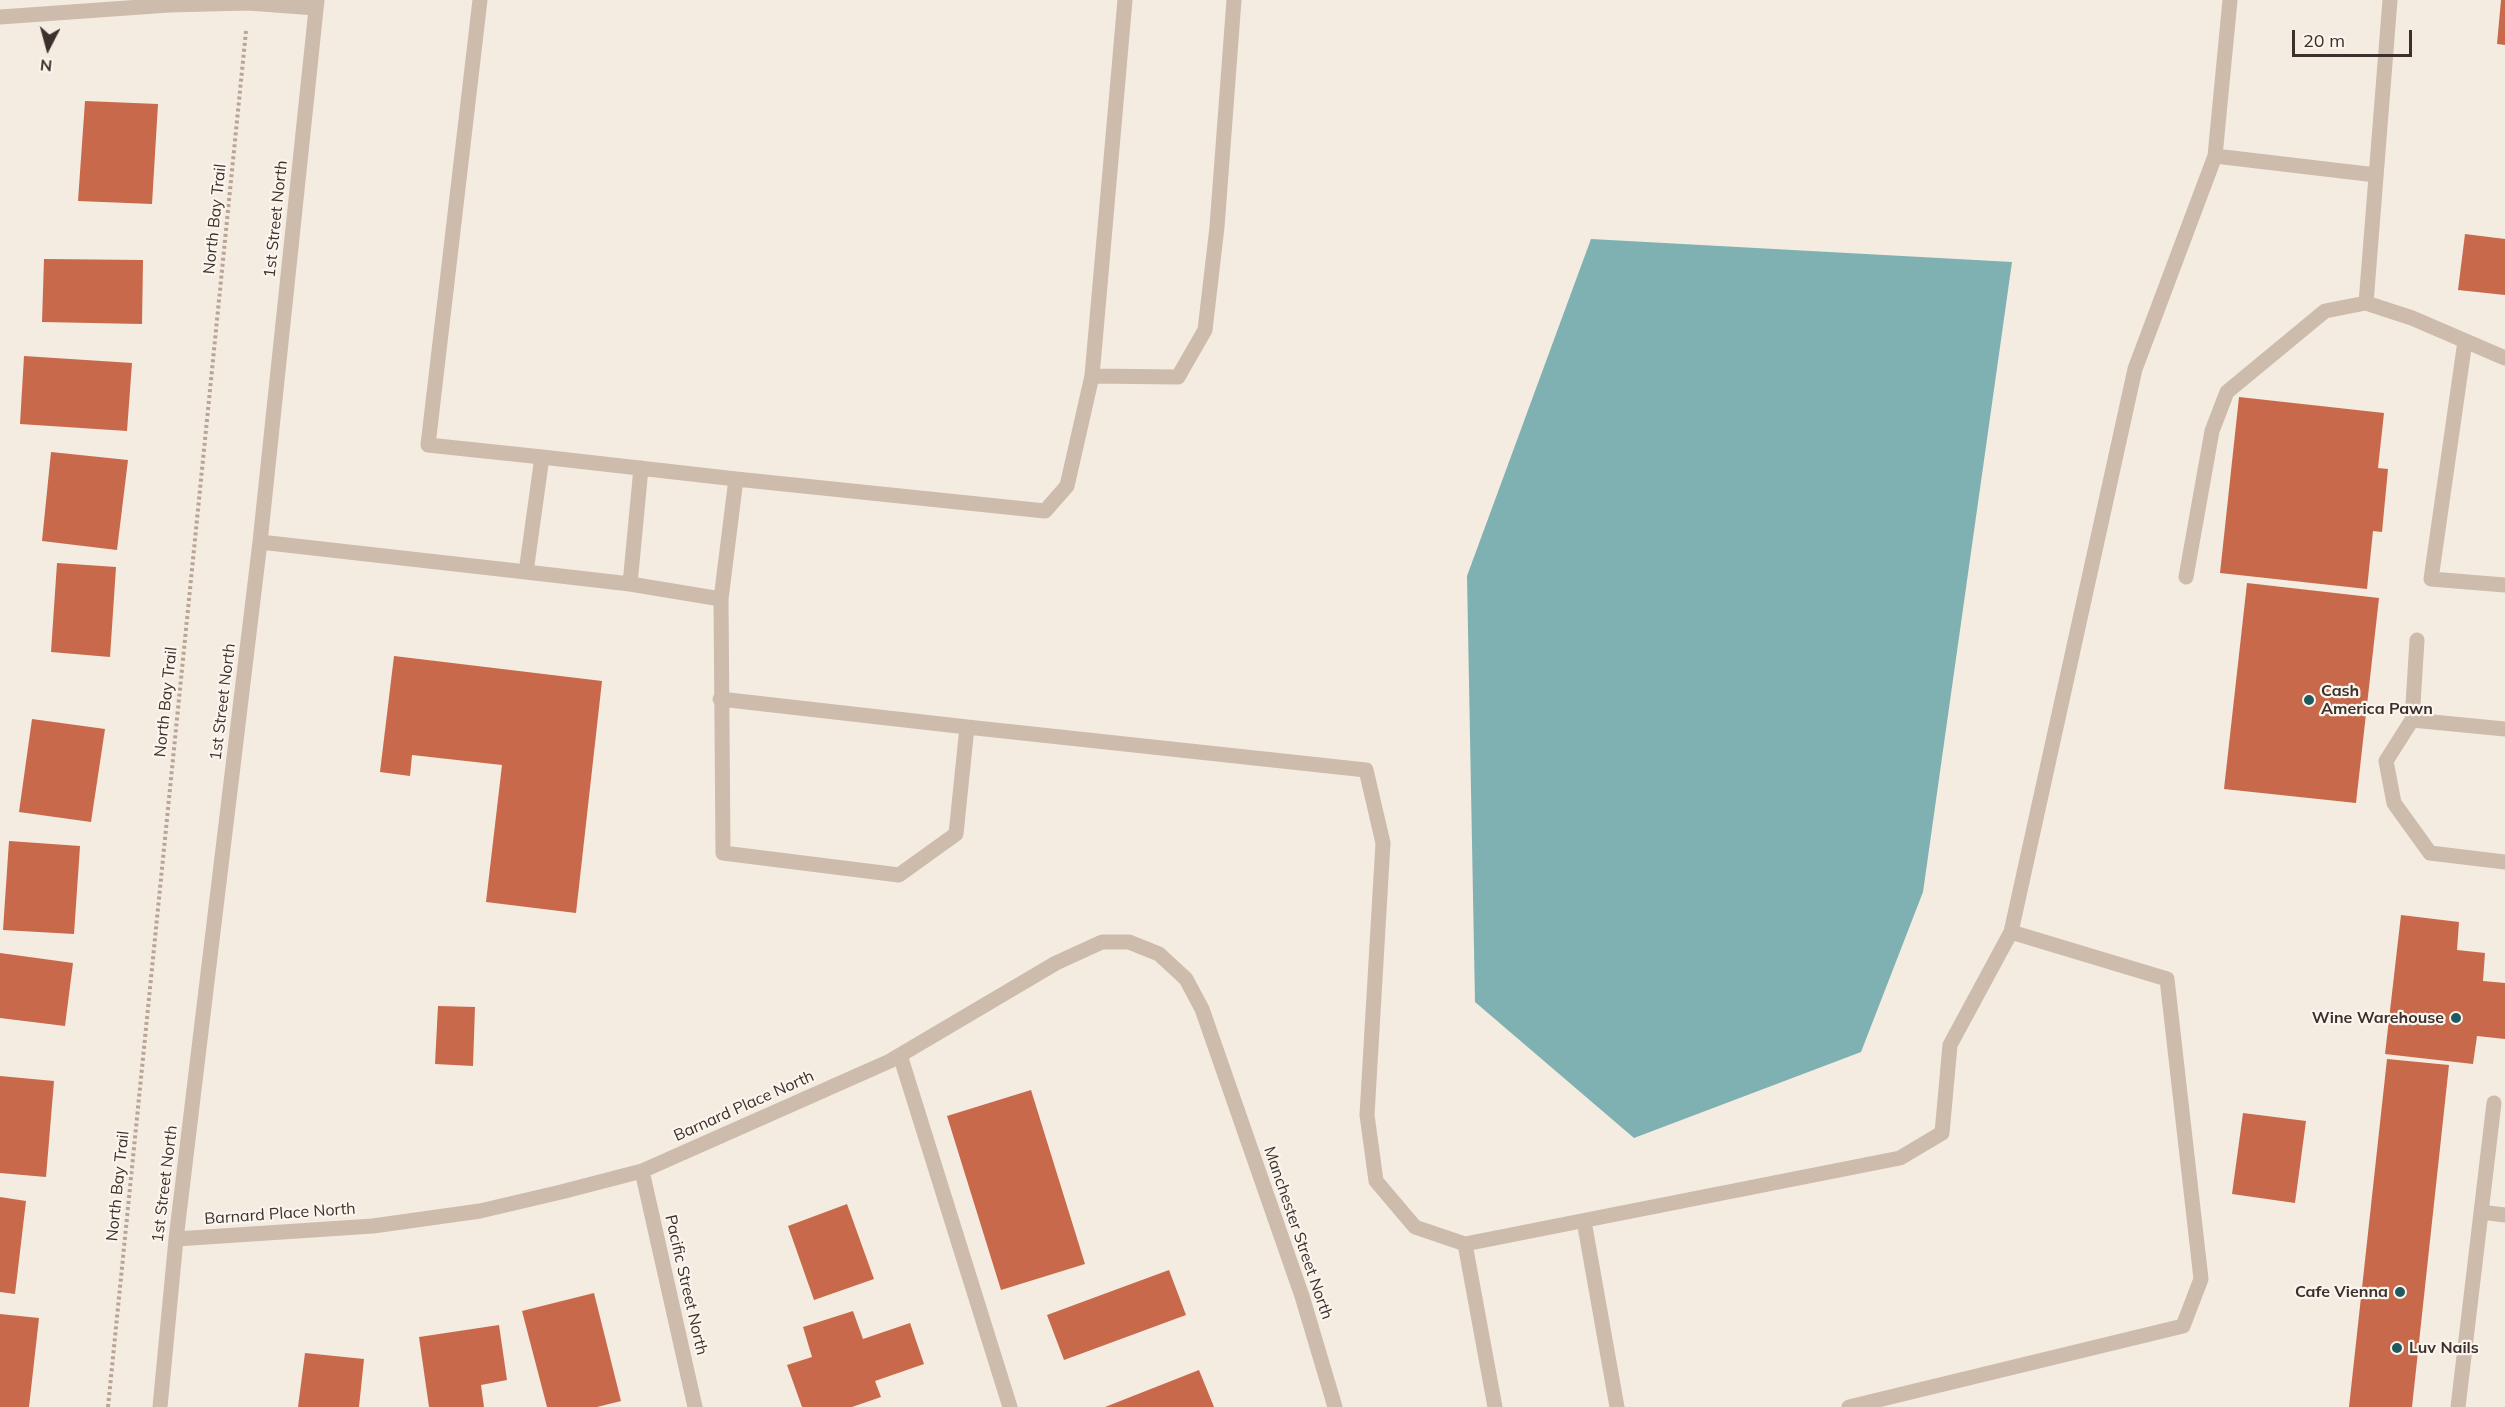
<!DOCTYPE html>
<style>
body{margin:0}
#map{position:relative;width:2505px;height:1407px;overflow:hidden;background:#f4ebe1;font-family:Mulish,sans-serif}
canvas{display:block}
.north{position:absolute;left:18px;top:18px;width:60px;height:60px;-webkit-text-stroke:4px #fbf5ee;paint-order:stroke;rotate:186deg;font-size:16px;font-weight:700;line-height:24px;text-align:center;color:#3b302b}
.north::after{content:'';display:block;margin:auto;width:21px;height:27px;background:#3b302b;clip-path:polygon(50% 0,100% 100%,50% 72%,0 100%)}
.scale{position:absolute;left:2292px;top:30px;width:120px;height:27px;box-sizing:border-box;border:3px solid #3b302b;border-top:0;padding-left:8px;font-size:18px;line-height:21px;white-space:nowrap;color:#3b302b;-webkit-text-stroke:4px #fbf5ee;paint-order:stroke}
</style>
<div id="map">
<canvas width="2505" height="1407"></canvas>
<div class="north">N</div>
<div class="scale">20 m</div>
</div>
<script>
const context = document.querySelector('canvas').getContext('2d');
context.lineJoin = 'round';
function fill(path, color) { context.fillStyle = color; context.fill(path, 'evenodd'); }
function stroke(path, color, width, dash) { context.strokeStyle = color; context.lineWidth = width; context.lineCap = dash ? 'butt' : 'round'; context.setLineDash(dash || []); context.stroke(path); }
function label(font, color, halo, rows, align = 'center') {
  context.font = font + ' Mulish,sans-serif'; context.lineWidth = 4.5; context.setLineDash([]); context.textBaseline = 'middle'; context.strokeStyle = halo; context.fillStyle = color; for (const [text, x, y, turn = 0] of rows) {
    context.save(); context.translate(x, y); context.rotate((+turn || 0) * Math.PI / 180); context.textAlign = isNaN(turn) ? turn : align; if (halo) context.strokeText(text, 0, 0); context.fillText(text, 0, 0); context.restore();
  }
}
const water = new Path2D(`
 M1591 239 2012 262 1923 892 1861 1052 1634 1138 1475 1002 1467 576Z`);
const building = new Path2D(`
 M2501 0H2505V45L2497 44Z
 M85 101 158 104 152 204 78 201Z
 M2465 234 2505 239V295L2458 290Z
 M44 259 143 260 142 324 42 322Z
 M24 356 132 363 127 431 20 424Z
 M2239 397 2384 413 2378 468 2388 469 2382 532 2373 531 2367 589 2220 573Z
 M51 452 128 460 117 550 42 541Z
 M57 563 116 567 110 657 51 652Z
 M2247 583 2379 598 2356 803 2224 789Z
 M394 656 602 681 576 913 486 902 502 765 412 755 410 776 380 772Z
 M32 719 105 729 91 822 19 812Z
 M9 841 80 846 74 934 3 930Z
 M2401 915 2459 922 2457 950 2485 953 2483 981 2505 983V1039L2477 1036 2473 1064 2385 1054Z
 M0 953 73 963 65 1026 0 1018Z
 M438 1006 475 1007 473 1066 435 1064Z
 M2387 1059 2449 1065 2412 1407H2349Z
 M0 1076 54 1081 46 1177 0 1173Z
 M1031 1090 1085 1264 1001 1290 947 1116Z
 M2243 1113 2306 1121 2295 1203 2232 1194Z
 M0 1197 26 1201 15 1294 0 1292Z
 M847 1204 874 1279 814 1300 788 1226Z
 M1169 1270 1186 1315 1064 1360 1047 1315Z
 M594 1293 621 1401 597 1407H547L522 1311Z
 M853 1311 863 1339 910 1323 924 1364 875 1381 881 1397 852 1407H802L787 1365 812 1357 803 1327Z
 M0 1314 39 1318 29 1407H0Z
 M499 1325 507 1380 481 1385 484 1407H429L419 1337Z
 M305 1353 364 1359 359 1407H298Z
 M1199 1370 1214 1407H1105Z`);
const path = new Path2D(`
 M108 1407 246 31`);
const minor = new Path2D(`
 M2230 0 2215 156 2376 175
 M0 17 169 5 248 3 316 8
 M2366 303 2390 0
 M2465 341 2431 579 2505 585
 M1092 376 1125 0
 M542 457 736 479
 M260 542 526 572 542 457 428 445 480 0
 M526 572 630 584 721 599 723 853 899 875 956 834 967 727 720 699
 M2186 577 2212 431 2227 392 2325 311 2366 303 2412 318 2505 358
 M630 584 641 468
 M721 599 736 479 1045 511 1067 486 1092 376 1178 377 1205 330 1217 227 1234 0
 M2417 640 2412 720 2505 729
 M2412 720 2386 761 2394 803 2430 853 2505 862
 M967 727 1366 770 1383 843 1367 1115 1376 1181 1415 1227 1465 1244 1900 1158 1942 1133 1950 1045 2011 932 2135 369 2215 156
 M900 1055 1010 1407
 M642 1171 695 1407
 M2481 1212 2505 1215
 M1584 1221 1617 1407
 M176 1239 373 1226 480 1211 561 1192 642 1171 890 1061 1056 963 1102 942H1129L1159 954 1186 979 1202 1009 1302 1296 1335 1407
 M1465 1244 1495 1407
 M160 1407 176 1239 260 542 317 0
 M1849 1407 2183 1326 2201 1279 2167 979 2011 932
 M2458 1407 2494 1103`);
const markers = [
 [2309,700,6,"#1f5a5e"],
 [2456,1018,6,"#1f5a5e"],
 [2400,1292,6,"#1f5a5e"],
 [2397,1348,6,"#1f5a5e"]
];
const streetNames = [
 ["North Bay Trail",215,219,-84],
 ["1st Street North",276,219,-84],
 ["North Bay Trail",166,702,-84],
 ["1st Street North",223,702,-83],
 ["Barnard Place North",744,1106,-24],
 ["1st Street North",165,1184,-83],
 ["North Bay Trail",118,1186,-84],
 ["Barnard Place North",280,1214,-4],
 ["Manchester Street North",1298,1233,71],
 ["Pacific Street North",686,1285,77]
];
const poiNames = [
 ["Cash",2321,691],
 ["America Pawn",2321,709],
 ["Wine Warehouse",2444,1018,"right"],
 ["Cafe Vienna",2388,1292,"right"],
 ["Luv Nails",2409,1348]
];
fill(water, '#7fb0b2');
fill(building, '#c8694b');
stroke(path, '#b9a596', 4, [3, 3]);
stroke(minor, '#cdbbac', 15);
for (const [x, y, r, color] of markers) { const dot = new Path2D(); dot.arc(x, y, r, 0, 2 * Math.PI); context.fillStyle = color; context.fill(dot); stroke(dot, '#fbf5ee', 2); }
label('16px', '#3b302b', '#fbf5ee', streetNames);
label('bold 16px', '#3b302b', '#fbf5ee', poiNames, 'left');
</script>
